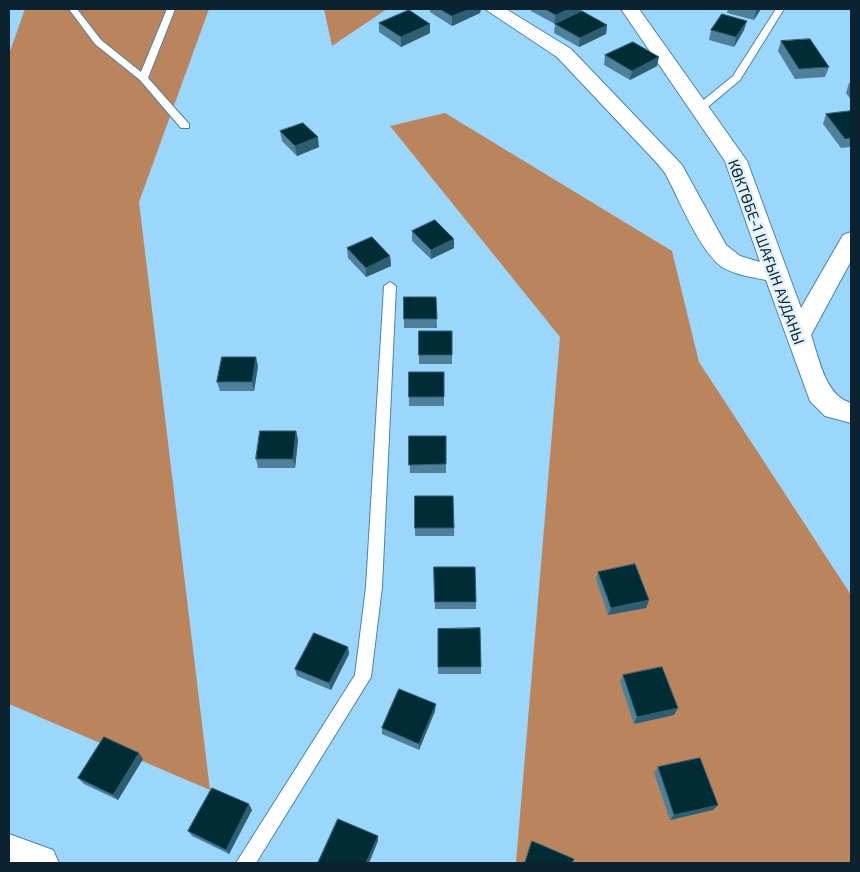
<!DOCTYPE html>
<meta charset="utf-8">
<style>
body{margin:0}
#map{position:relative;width:860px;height:872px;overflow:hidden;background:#9bd6fc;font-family:"Exo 2",sans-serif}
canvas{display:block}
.frame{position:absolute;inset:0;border:10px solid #0b2331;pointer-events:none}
</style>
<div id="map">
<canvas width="860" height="872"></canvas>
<div class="frame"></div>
</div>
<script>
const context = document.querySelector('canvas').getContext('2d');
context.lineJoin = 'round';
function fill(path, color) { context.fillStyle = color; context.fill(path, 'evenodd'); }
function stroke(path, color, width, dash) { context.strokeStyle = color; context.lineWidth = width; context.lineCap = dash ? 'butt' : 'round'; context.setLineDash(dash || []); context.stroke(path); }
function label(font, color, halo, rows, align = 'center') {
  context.font = font + ' "Exo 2",sans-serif'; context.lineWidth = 5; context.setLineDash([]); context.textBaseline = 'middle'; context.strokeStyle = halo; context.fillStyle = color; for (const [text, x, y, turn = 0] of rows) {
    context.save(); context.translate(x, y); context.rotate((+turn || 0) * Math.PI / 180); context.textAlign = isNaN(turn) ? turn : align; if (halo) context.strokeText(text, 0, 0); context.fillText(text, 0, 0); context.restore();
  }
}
const forest = new Path2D(`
 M25 9H209L139 202 210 790 9 704V54Z
 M324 9H387L332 46Z
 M445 113 672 251 699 362 851 595V863H516L560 337 390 126Z`);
const service = new Path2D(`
 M69 9H77L101 40 141 72 167 9H175L148 78 189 124V128H181L140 80 95 44Z
 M776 9H784L740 80 703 111H695V107L733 76Z
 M390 282 396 286 382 587 371 677 256 863H236L355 675 366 587 384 286Z`);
const minor = new Path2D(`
 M485 9H506L571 49 682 165 726 245 740 256 760 262 725 161 621 9H639L747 161 801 308 843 235 851 232V261L811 335C819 358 825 396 851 403V423L825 416 810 401 766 280C752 277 735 275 722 267 699 250 679 199 665 173L656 162 557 57Z
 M9 834 53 850 59 863H9Z`);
const wall = new Path2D(`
 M430 9H481L480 13 452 26 430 12Z
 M531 9H581V12L607 25 606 34 579 47 554 33 555 24 531 11Z
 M728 9H761L754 20 727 13Z
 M379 23 430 33 401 47 379 32Z
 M711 30H744L734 47 709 40Z
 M781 41 829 67 825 77 795 79 778 51Z
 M605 55 657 66 630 80 604 65Z
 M849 83H851V100L846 93Z
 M851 111V147L841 148 823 124 826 114Z
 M280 131 319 147 297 156 282 141Z
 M412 231 454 248 431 259 412 241Z
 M347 248 390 256 391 266 366 277 348 258Z
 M436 297 437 328H404V319Z
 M419 331 452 355V364H419Z
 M258 366 254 391H220L217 382Z
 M444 372V406H409V397Z
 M296 431 298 440 295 468H258L256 459Z
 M409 436H446V473H410Z
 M415 528H454V536H415Z
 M434 567 476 602V609H435Z
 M598 572 649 600 646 608 608 615 596 579Z
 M438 629 481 667V674H438Z
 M348 647 349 654 331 690 297 676 295 669Z
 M623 675 678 708 674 715 634 724 620 682Z
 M435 711 419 750 382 734V728Z
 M143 759 118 800 84 784 78 778Z
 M658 767 718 805 713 810 670 820 654 773Z
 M252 810 229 854 192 836 188 831Z`);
const shadedWall = new Path2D(`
 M470 9H481L480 13 452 26V16Z
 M569 9H581V12L554 24 556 15Z
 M757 9H761L754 20 756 10Z
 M747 21 744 30 734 47 736 37Z
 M430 24V33L401 47V37Z
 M607 25 606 34 579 47 580 38Z
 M659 57 657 66 630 80 632 71Z
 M318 137 319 147 297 156 295 146Z
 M454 239V248L431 259V250Z
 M390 256 391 266 366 277V268Z
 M256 357 258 366 254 391 252 382Z
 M296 431 298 440 295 468 293 459Z
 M649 600 646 608 608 615 611 608Z
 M348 647 349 654 331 690 329 683Z
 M436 704 435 711 419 750V744Z
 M678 708 674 715 634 724 637 717Z
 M139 753 143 759 118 800 113 795Z
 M249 804 252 810 229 854 226 850Z
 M718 805 713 810 670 820 674 815Z
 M378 836V841L369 863H366Z`);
const building = new Path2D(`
 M440 9H470L452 16Z
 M545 9H569L556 15Z
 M409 10 430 24 401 37 379 23Z
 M582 11 607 25 580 38 555 24Z
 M722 14 747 21 736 37 711 30Z
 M810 39 829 67 799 69 781 41Z
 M633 42 659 57 632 71 605 55Z
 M851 111V138L845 139 826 114Z
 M303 123 318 137 295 146 280 131Z
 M435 220 454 239 431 250 412 231Z
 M372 237 390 256 366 268 347 248Z
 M404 297H436L437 319H404Z
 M419 331H452V355H419Z
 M222 357H256L252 382H217Z
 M409 372H444V397H409Z
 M260 431H296L293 459H256Z
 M409 436H446V464L409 465Z
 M415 496H453L454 528H415Z
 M635 564 649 600 611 608 598 572Z
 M434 567H475L476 602H435Z
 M480 628 481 667H438V629Z
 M314 633 348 647 329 683 295 669Z
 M662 667 678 708 637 717 623 675Z
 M399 689 436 704 419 744 382 728Z
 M104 737 139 753 113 795 78 778Z
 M700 758 718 805 674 815 658 767Z
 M212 788 249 804 226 850 188 831Z
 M338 819 378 836 366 863H318Z
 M532 841 574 859 572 863H525Z`);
const streetNames = [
 ["КӨКТӨБЕ-1 ШАҒЫН АУДАНЫ",766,252,70]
];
fill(forest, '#ba855d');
stroke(service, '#4a83a6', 2);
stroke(minor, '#4a83a6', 2);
fill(service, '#fff');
fill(minor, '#fff');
fill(wall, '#4e8199');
fill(shadedWall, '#2e5f71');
fill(building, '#002c36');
stroke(building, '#2e5f71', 1);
label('15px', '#0b2331', '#e0f1fd', streetNames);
</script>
